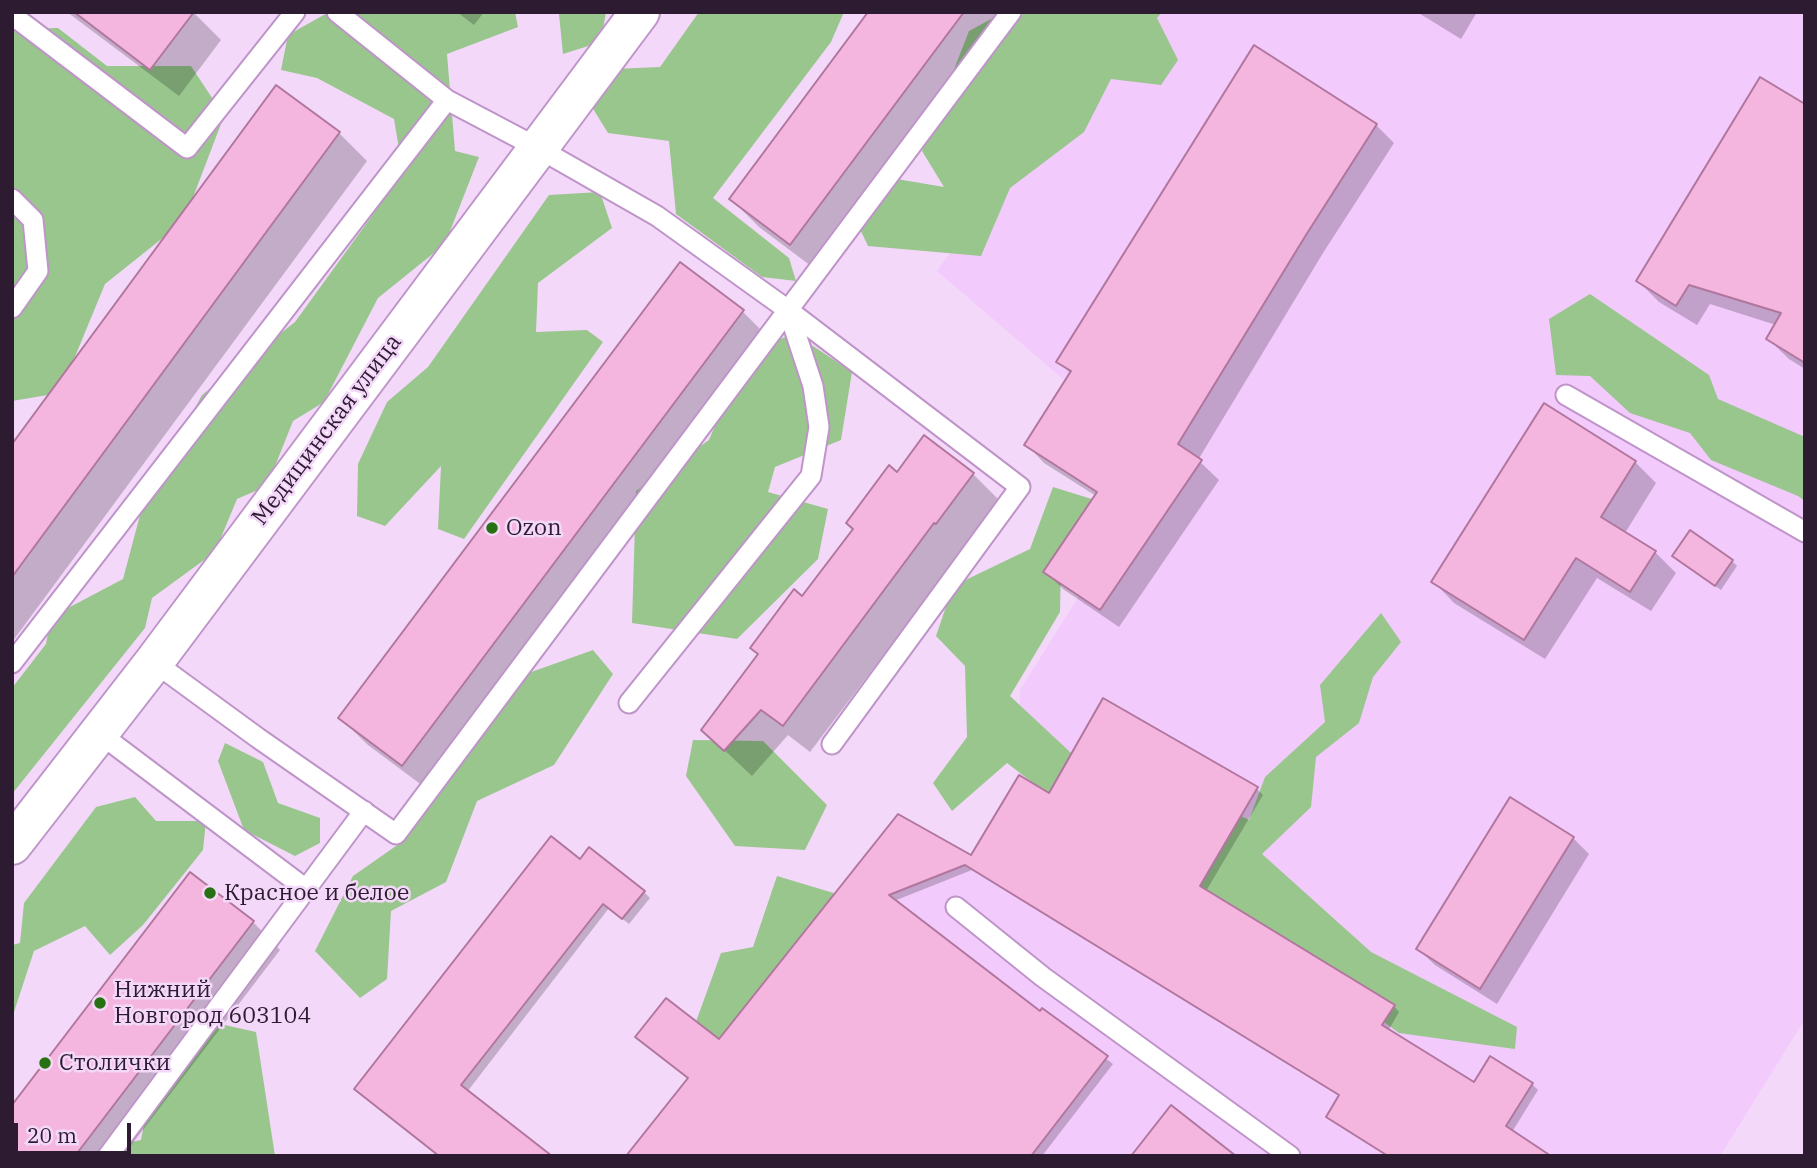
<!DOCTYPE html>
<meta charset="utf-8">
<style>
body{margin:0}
#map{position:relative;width:1817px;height:1168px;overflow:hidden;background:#f4d8fa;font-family:"IBM Plex Serif",serif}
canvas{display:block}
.frame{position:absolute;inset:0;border:14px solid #2d1c31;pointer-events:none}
.scale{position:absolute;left:14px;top:1123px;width:117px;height:32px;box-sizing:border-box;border:4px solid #2d1c31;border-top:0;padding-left:9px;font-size:21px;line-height:24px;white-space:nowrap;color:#2d1c31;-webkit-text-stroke:5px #f4d8fa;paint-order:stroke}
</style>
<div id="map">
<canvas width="1817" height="1168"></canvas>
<div class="frame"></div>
<div class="scale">20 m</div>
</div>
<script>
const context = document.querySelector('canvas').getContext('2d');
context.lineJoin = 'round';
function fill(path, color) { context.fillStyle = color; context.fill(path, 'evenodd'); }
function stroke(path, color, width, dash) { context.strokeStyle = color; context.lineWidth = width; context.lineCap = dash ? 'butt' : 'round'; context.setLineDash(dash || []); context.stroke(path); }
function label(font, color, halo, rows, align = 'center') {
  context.font = font + ' "IBM Plex Serif",serif'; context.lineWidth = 5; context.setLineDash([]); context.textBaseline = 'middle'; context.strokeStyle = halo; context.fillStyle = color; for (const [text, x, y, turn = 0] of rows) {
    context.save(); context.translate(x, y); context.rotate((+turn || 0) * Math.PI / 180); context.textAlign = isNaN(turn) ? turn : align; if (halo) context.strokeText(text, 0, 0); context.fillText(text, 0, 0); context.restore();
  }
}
const built = new Path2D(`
 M1126 12H1805V1019L1720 1156H626L898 814 971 854 1019 775 1020 690 1079 596 1043 572 1133 439 937 271Z`);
const green = new Path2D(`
 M329 12H515L518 27 447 54 455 151 479 157 445 244 378 298 324 402 293 421 267 486 237 499 215 552 152 598 145 628 12 794V688L46 644 51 617 123 579 143 504 202 395 295 322 403 173 394 119 317 78 281 70 288 35Z
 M561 12H606L601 42 563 54 559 14Z
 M699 12H844L831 42 713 198 789 258 796 281 762 277 676 214 669 141 608 133 587 99 614 69 660 67Z
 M1004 12H1162L1157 18 1178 60 1161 85 1111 79 1084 132 1010 188 981 256 868 246 850 208 879 176 944 187 922 151 969 31Z
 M58 28 107 66H191L224 116 184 221 105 284 60 393 12 401V29Z
 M600 192 612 228 538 283 536 332 587 330 603 342 464 539 438 529 441 466 385 526 357 516 358 464 387 402 428 367 549 195Z
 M1590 294 1709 375 1718 399 1805 437V501L1798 496 1711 460 1690 433 1630 413 1590 376 1556 375 1549 319Z
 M795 334 852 372 841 440 775 467 768 492 828 509 818 559 737 639 632 623 636 491 709 440 746 350Z
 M1053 487 1098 501 1061 562 1060 612 1010 696 1100 780 1153 773 1249 820 1265 777 1325 722 1320 685 1381 613 1401 642 1373 677 1359 723 1316 757 1311 807 1262 854 1371 952 1517 1027 1515 1049 1399 1033 1256 928 1178 894 1007 763 952 811 933 783 967 737 965 666 936 636 953 586 1030 549Z
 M593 650 613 674 554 765 477 801 446 882 391 911 387 979 360 998 315 951 353 876 406 839 435 763 473 748 495 685Z
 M693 740 763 741 827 805 805 850 735 846 686 776Z
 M225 743 263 762 278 803 320 818V843L295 856 244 830 218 761Z
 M135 797 156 821H206L203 850 143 925 110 955 85 926 34 951 12 1018V945L20 943 24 903 96 807Z
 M777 876 857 900 718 1072 686 1049 721 953 753 947Z
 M198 1019 256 1032 275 1156H95L101 1148 141 1140 152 1082Z`);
const shadow = new Path2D(`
 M67 12H193L221 40 179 96Z
 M457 12H484L474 25Z
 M870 12H1012L819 272 759 227 731 199Z
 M1417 12H1477L1461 39Z
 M1804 106 1805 369 1789 359 1768 339 1776 325 1710 304 1697 325 1659 302 1638 281Z
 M1376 125 1394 143 1323 253 1198 460 1219 480 1119 627 1063 589 1045 571 1096 496 1044 463 1026 444 1071 374 1058 361Z
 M339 133 367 161 12 642V447Z
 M742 311 770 339 431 792 368 745 340 718Z
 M1635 462 1656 483 1625 533 1655 552 1676 573 1651 611 1597 578 1545 659 1454 603 1434 582Z
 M897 474H973L1000 501 810 752 788 735 752 776 703 730Z
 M1680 561H1732L1737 566 1721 590Z
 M1257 789 1263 795 1206 891 1394 1006 1399 1012 1388 1031 1474 1085 1532 1084 1538 1090 1512 1132 1548 1156H1387L1328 1116 1340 1096 972 870 894 901 1040 1013 1042 1010 1113 1064 1042 1156H629L898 816 971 857 1050 796Z
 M1573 838 1589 854 1497 1004 1435 965 1418 949Z
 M581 861 644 892 650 898 629 924 609 908 467 1092 362 1095Z
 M253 922 280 950 123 1156H12Z`);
const building = new Path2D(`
 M74 12H194L150 70Z
 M868 12H964L790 245 729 199Z
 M1254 45 1377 124 1306 235 1178 444 1202 460 1100 610 1043 572 1097 492 1024 445 1071 371 1056 362Z
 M1760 77 1805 104V363L1766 339 1781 313 1689 285 1676 306 1636 281Z
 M276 85 340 132 12 577V444Z
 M680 262 744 310 402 766 338 718Z
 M1544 403 1636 461 1601 517 1656 551 1630 592 1576 558 1524 640 1431 582Z
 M924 435 974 473 936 524 934 523 783 726 761 710 724 751 701 730 758 654 750 648 794 589 802 596 853 529 846 523 889 465 897 472Z
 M1690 530 1733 560 1715 586 1672 556Z
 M1103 698 1258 787 1200 886 1395 1005 1382 1025 1474 1082 1490 1056 1533 1083 1506 1126 1551 1156H1388L1326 1117 1339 1095 965 865 889 895 1040 1011 1042 1008 1108 1056 1031 1156H626L688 1078 635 1037 666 998 719 1039 898 814 971 855 1019 775 1049 793Z
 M1510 797 1574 837 1480 989 1416 949Z
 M551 836 580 859 589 847 645 891 622 919 603 904 461 1085 552 1156H439L354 1089Z
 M190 872 254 921 75 1156H12V1105Z
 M1171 1105 1236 1156H1131Z`);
const service = new Path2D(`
 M337 12 447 100 538 148 657 216 788 310 1020 487 832 744
 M12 15 187 148 295 12
 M12 199 33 220 38 271 12 308
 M1566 395 1805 532
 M154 662 258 738 396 834 1011 12
 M12 663 447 100
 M629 703 811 476 819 427 813 386 788 310
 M99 733 306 889
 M956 907 1043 977 1290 1156
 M108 1156 364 811`);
const minor = new Path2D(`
 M12 845 154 662 640 12`);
const markers = [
 [492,528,7,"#287113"],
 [210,893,7,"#287113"],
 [100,1003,7,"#287113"],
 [45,1063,7,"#287113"]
];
const streetNames = [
 ["Медицинская улица",327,430,-53]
];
const poiNames = [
 ["Ozon",506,528],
 ["Красное и белое",224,893],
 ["Нижний",114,990],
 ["Новгород 603104",114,1016],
 ["Столички",59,1063]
];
fill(built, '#f2cafc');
fill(green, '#98c68d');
fill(shadow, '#0003');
fill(building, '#f4b5de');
stroke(building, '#b0769d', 2);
stroke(service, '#bf94c9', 23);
stroke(minor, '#bf94c9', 42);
stroke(service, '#fff', 19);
stroke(minor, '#fff', 38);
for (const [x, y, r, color] of markers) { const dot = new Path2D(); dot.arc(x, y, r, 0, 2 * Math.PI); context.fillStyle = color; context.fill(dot); stroke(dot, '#f4d8fa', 2.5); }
label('23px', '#2d1c31', '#f4d8fa', streetNames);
label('23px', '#2d1c31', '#f4d8fa', poiNames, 'left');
</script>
